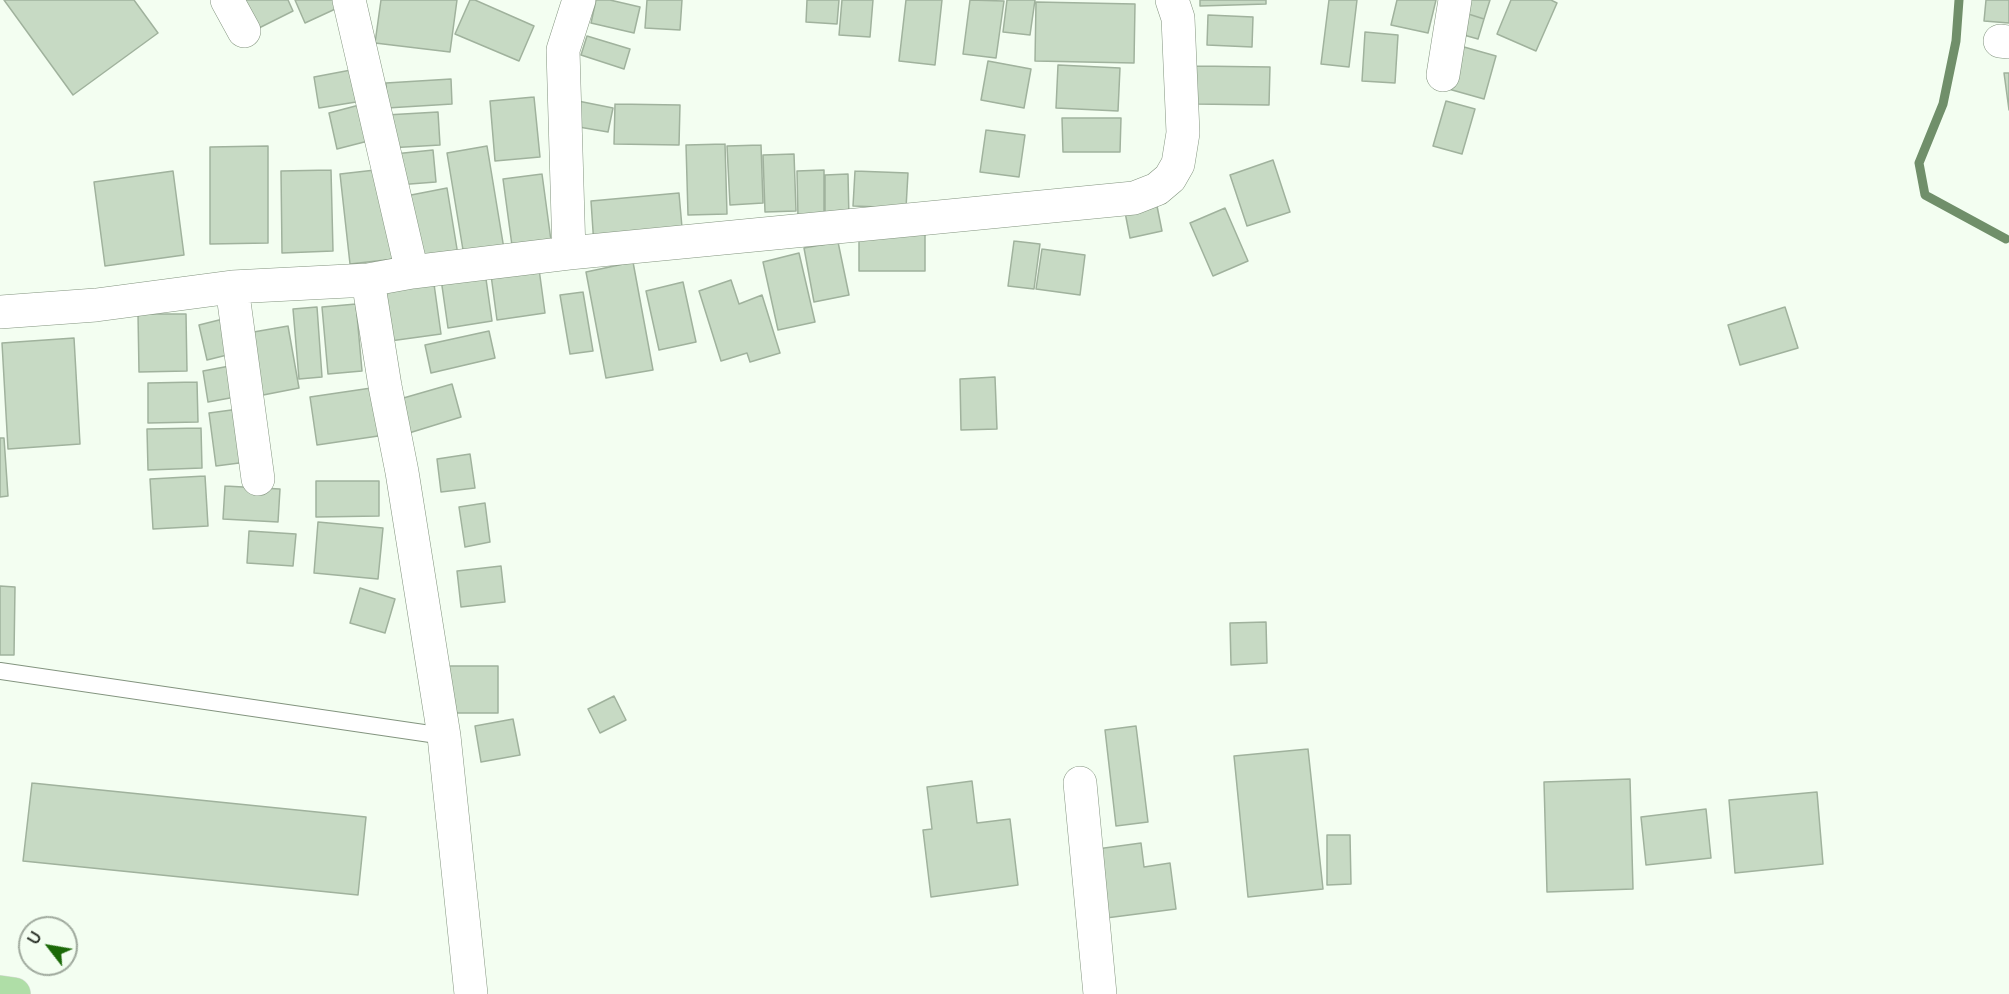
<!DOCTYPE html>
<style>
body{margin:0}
#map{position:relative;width:2009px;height:994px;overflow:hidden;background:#f3fef1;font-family:Manrope,sans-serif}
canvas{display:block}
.north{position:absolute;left:18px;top:916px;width:60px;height:60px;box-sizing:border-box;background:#f3fef1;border:2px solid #a0aa9e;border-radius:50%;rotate:301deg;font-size:16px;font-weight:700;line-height:24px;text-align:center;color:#242b22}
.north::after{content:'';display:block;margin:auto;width:21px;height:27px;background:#1b6908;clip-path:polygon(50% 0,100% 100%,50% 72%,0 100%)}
</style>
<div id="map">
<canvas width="2009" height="994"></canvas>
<div class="north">U</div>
</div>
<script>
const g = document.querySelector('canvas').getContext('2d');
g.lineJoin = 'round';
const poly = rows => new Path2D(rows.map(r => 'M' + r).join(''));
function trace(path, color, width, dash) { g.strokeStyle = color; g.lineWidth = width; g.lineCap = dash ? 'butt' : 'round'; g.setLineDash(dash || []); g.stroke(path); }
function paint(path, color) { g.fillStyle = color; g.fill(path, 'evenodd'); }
const stream = poly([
 [1959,0,1956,41,1943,104,1919,163,1925,195,2006,239]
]);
const building = poly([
 [4,0,134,0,158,33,73,95,4,0],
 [242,0,288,0,293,11,257,29,242,0],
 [295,0,342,0,344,5,305,23,295,0],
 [381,0,457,0,450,52,375,43,381,0],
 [470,0,475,0,534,26,519,61,455,34,470,0],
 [596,0,610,0,640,7,634,33,591,23,596,0],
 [647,0,682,0,680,30,645,28,647,0],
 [807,0,839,0,837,24,806,22,807,0],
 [842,0,873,0,870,37,839,35,842,0],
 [906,0,942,0,935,65,899,61,906,0],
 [970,0,1004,1,996,58,963,54,970,0],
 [1007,0,1035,0,1030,35,1003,32,1007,0],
 [1200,0,1266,0,1266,4,1200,6,1200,0],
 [1329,0,1357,0,1349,67,1321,64,1329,0],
 [1397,0,1436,0,1428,33,1391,25,1397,0],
 [1462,0,1490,0,1484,19,1459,11,1462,0],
 [1511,0,1551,0,1557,3,1536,51,1497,34,1511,0],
 [1986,0,2009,0,2009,23,1984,21,1986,0],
 [1036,2,1135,4,1134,63,1035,61,1036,2],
 [1459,11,1484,19,1478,39,1453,32,1459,11],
 [1208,15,1253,17,1252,47,1207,45,1208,15],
 [1365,32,1398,35,1395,83,1362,81,1365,32],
 [587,36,630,49,624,69,581,55,587,36],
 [1457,45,1496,56,1484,99,1445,88,1457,45],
 [988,61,1031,69,1024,108,981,100,988,61],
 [1058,65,1120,68,1118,111,1056,108,1058,65],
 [1196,66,1270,67,1269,105,1195,104,1196,66],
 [351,70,356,102,319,108,314,77,351,70],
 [2004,73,2009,73,2009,110,2004,73],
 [451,79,452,104,387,108,386,83,451,79],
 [534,97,540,157,495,161,490,101,534,97],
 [578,101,613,108,608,132,573,126,578,101],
 [1446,101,1475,109,1462,154,1433,146,1446,101],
 [363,104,372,140,337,149,329,113,363,104],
 [615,104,680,105,679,145,614,144,615,104],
 [438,112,440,145,388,148,386,115,438,112],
 [1062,118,1121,118,1120,152,1063,152,1062,118],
 [986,130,1025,135,1019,177,980,172,986,130],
 [725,144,727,214,688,215,686,145,725,144],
 [761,145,763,203,730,205,727,146,761,145],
 [268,146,268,243,210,244,210,147,268,146],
 [487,146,504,249,464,256,447,153,487,146],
 [433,150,436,182,397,185,394,154,433,150],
 [794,154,796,211,765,212,763,155,794,154],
 [1273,160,1290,212,1247,226,1230,175,1273,160],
 [384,169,394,259,350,264,340,174,384,169],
 [331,170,333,251,282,253,281,171,331,170],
 [824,170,824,217,798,218,797,171,824,170],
 [173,171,184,255,105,266,94,182,173,171],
 [855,171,908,173,906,208,853,206,855,171],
 [542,174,552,248,513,253,503,179,542,174],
 [848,174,849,220,825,221,825,175,848,174],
 [447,188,458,255,417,261,406,196,447,188],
 [679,193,683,239,594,246,591,201,679,193],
 [1156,201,1162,231,1130,238,1124,207,1156,201],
 [1225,208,1248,261,1213,276,1190,223,1225,208],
 [925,232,925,271,859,271,859,233,925,232],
 [1014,241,1040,244,1034,289,1008,286,1014,241],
 [838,242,849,295,814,302,804,248,838,242],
 [1042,249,1085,255,1080,295,1036,289,1042,249],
 [799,253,815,322,778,330,763,262,799,253],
 [633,262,653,370,606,378,586,272,633,262],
 [539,269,545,313,497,320,491,275,539,269],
 [485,272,492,321,448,328,441,279,485,272],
 [731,280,739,304,762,295,780,353,750,362,747,353,721,361,699,291,731,280],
 [683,282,696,342,659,350,646,291,683,282],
 [434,284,441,334,390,341,383,292,434,284],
 [583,292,593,351,570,354,560,295,583,292],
 [356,304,362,371,328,374,322,307,356,304],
 [317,307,322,377,299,379,293,309,317,307],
 [1785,307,1798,348,1740,365,1728,325,1785,307],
 [138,314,186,314,187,371,139,372,138,314],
 [231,317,239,352,207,360,199,325,231,317],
 [288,326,299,388,253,397,242,334,288,326],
 [489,331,495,358,431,373,425,345,489,331],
 [74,338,80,444,8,449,2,343,74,338],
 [235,365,241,396,208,402,203,371,235,365],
 [995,377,997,429,961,430,960,379,995,377],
 [197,382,198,422,148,423,148,383,197,382],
 [452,384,461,417,409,433,400,399,452,384],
 [378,387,385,435,317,445,310,397,378,387],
 [239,409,247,462,216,466,209,413,239,409],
 [201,428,202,468,148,470,147,429,201,428],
 [0,438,4,438,8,496,0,497,0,438],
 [470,454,475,488,441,492,437,459,470,454],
 [205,476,208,526,153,529,150,479,205,476],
 [316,481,379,481,379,516,316,517,316,481],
 [225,486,280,489,278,522,223,519,225,486],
 [485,503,490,542,465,547,459,507,485,503],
 [318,522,383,528,378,579,314,573,318,522],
 [249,531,296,534,293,566,247,563,249,531],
 [501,566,505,602,461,607,457,571,501,566],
 [0,586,15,587,14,655,0,655,0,586],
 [360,588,395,599,385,633,350,623,360,588],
 [1266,622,1267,663,1231,665,1230,623,1266,622],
 [446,666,498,666,498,713,447,713,446,666],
 [614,696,626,720,600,733,588,709,614,696],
 [513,719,520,755,481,762,475,726,513,719],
 [1136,726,1148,822,1116,826,1105,730,1136,726],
 [1308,749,1323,889,1248,897,1234,756,1308,749],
 [1630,779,1633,889,1547,892,1544,782,1630,779],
 [972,781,977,823,1010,819,1018,885,931,897,923,830,932,829,927,787,972,781],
 [32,783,366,817,358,895,23,861,32,783],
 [1817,792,1823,864,1735,873,1729,800,1817,792],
 [1706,809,1711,858,1646,865,1641,817,1706,809],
 [1327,835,1350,835,1351,884,1327,885,1327,835],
 [1141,843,1144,867,1170,863,1176,909,1106,918,1097,849,1141,843]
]);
const lane = poly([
 [0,671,444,736]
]);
const street = poly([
 [227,0,244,31],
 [349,0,412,272],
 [2000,41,2009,42],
 [1443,75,1455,0],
 [569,253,1134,198,1157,189,1170,178,1178,164,1183,133,1178,18,1172,0],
 [368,280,412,272,569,253,563,50,579,0],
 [232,287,258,479],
 [0,312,96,305,232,287,368,280,385,386,402,472,444,736,471,994],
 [1080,783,1100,994]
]);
const primary = poly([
 [0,992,14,994]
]);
trace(stream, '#708f6a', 9);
paint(building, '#c7dac4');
trace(building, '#a0b29d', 1.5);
trace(lane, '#83947f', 18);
trace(street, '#83947f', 34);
trace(primary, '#dcdddc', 34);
trace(lane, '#fff', 16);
trace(street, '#fff', 33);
trace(primary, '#afdea7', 33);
</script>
